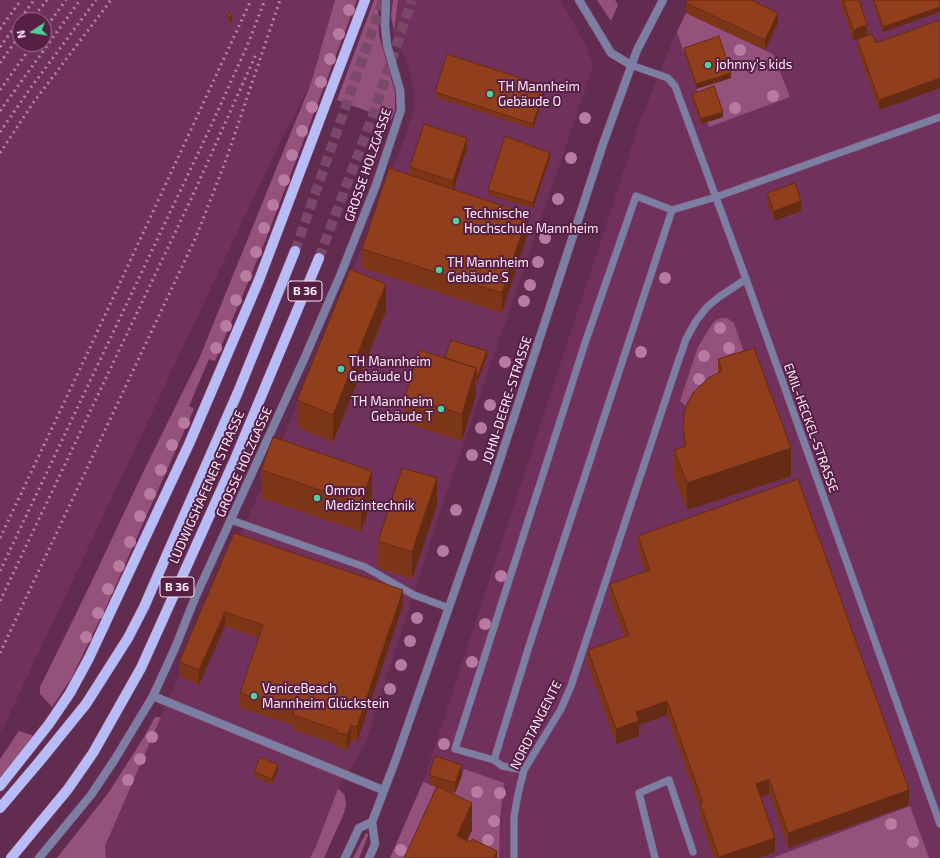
<!DOCTYPE html>
<meta charset="utf-8">
<style>
body{margin:0}
#map{position:relative;width:940px;height:858px;overflow:hidden;background:#622b50;font-family:"Exo 2",sans-serif}
canvas{display:block}
.north{position:absolute;left:12px;top:12px;width:40px;height:40px;box-sizing:border-box;background:#562045;border:1px solid #9a708c;border-radius:50%;rotate:258deg;font-size:11px;font-weight:700;line-height:16px;text-align:center;color:#ffe9f6}
.north::after{content:'';display:block;margin:auto;width:14px;height:18px;background:#4ed39a;clip-path:polygon(50% 0,100% 100%,50% 72%,0 100%)}
</style>
<div id="map">
<canvas width="940" height="858"></canvas>
<div class="north">N</div>
</div>
<script>
const g = document.querySelector('canvas').getContext('2d');
g.lineJoin = 'round';
function paint(path, color) { g.fillStyle = color; g.fill(path, 'evenodd'); }
const poly = rows => new Path2D(rows.map(r => 'M' + r).join(''));
function trace(path, color, width, dash) { g.strokeStyle = color; g.lineWidth = width; g.lineCap = dash ? 'butt' : 'round'; g.setLineDash(dash || []); g.stroke(path); }
function write(font, color, halo, rows, align = 'center') {
  g.font = font + ' "Exo 2",sans-serif'; g.lineWidth = 4; g.setLineDash([]); g.textBaseline = 'middle'; g.strokeStyle = halo; g.fillStyle = color; for (const [text, x, y, turn = 0] of rows) {
    g.save(); g.translate(x, y); g.rotate((+turn || 0) * Math.PI / 180); g.textAlign = isNaN(turn) ? turn : align; if (halo) g.strokeText(text, 0, 0); g.fillText(text, 0, 0); g.restore();
  }
}
const built = poly([
 [0,0,335,0,311,83,280,142,3,728,0,731],
 [20,20,44,20,44,44,20,44],
 [398,0,561,0,586,46,593,67,442,507,365,745,338,789,316,846,310,858,106,858,105,846,234,548,276,456,356,262,405,137,413,113,414,94,411,76,405,58,395,39,394,32],
 [691,0,940,0,940,858,390,858,423,782,641,118,676,33]
]);
const green = poly([
 [335,0,357,0,266,239,215,361,209,359,189,406,194,409,107,605,71,679,52,707,40,694,40,687,90,585,147,464,199,359,311,83],
 [374,0,380,0,378,9,379,35,395,92,395,111,391,120,337,100],
 [393,0,398,0,394,32,391,15],
 [597,0,615,0,618,5,611,21],
 [686,13,773,54,790,97,709,127,677,32],
 [722,318,727,318,734,323,751,373,693,412,680,401,698,347,712,324,716,320],
 [155,717,161,717,105,846,106,858,57,858,109,792,144,737],
 [19,731,34,736,28,746,0,777,0,759],
 [464,769,504,783,500,818,499,858,390,858,423,782,455,793],
 [338,789,342,792,345,796,346,805,344,813,324,858,310,858,316,846],
 [910,806,929,858,772,858],
 [366,833,368,834,368,836,359,858,353,858]
]);
const primaryTunnel = poly([
 [295,251,383,0],
 [319,258,373,115,412,0]
]);
const lane = poly([
 [631,65,668,78,675,86,746,279,940,824],
 [231,520,365,567,414,595,449,608],
 [494,760,530,643,672,210],
 [524,770,502,766,494,760,455,749,585,343,636,196,672,210,716,197,940,117],
 [514,858,514,817,518,794,524,770,561,709,571,686,673,377,686,339,696,321,707,307,719,297,746,279],
 [655,858,639,793,669,780,693,852]
]);
const street = poly([
 [579,0,611,53,631,65],
 [153,696,383,790],
 [39,858,91,795,115,759,153,696,175,648,195,598,305,357,342,271,376,185,401,110,400,90,387,45,385,26,386,0],
 [345,858,359,828,372,822],
 [369,858,375,844,372,822,396,759,493,481,603,144,637,50,663,0]
]);
const primary = poly([
 [0,786,49,724,70,693,89,658,189,444,259,280,365,0],
 [0,808,39,762,86,704,128,638,144,607,238,392,295,251],
 [11,858,68,789,93,753,141,668,235,459,319,258]
]);
const rail = poly([
 [31,20,47,0],
 [0,29,21,0],
 [44,30,66,0],
 [0,47,34,0],
 [0,63,20,35],
 [0,90,33,44],
 [0,111,80,0],
 [0,132,32,86,96,0],
 [0,153,33,103,111,0],
 [0,538,87,354,251,0],
 [0,571,211,126,247,46,265,0],
 [0,601,192,197,257,52],
 [0,653,196,237,226,160,280,0]
]);
const trees = [
 [349,10],
 [339,34],
 [740,50],
 [330,59],
 [321,82],
 [773,96],
 [312,107],
 [735,108],
 [585,118],
 [302,131],
 [292,155],
 [571,158],
 [284,180],
 [558,199],
 [273,205],
 [264,228],
 [545,238],
 [256,252],
 [538,262],
 [246,276],
 [665,278],
 [530,285],
 [236,300],
 [524,301],
 [226,326],
 [720,328],
 [216,348],
 [729,348],
 [641,352],
 [704,356],
 [505,362],
 [699,379],
 [490,405],
 [184,423],
 [481,428],
 [172,445],
 [472,455],
 [161,470],
 [150,494],
 [456,510],
 [140,516],
 [130,542],
 [443,551],
 [119,566],
 [501,576],
 [108,589],
 [98,613],
 [417,618],
 [485,624],
 [86,637],
 [410,641],
 [472,662],
 [401,665],
 [390,689],
 [152,737],
 [444,744],
 [140,759],
 [128,780],
 [477,792],
 [500,793],
 [494,821],
 [891,824],
 [488,840],
 [913,842],
 [401,850]
];
const wall = poly([
 [839,0,859,0,867,35,853,40],
 [872,0,940,0,883,32],
 [686,3,778,23,765,50,686,13],
 [227,17,232,19,230,24,227,22],
 [940,20,879,110,857,49,857,39,876,43],
 [684,48,731,78,696,89,684,53],
 [545,91,533,129,435,97,435,92],
 [692,94,723,117,701,124,692,99],
 [467,148,453,189,528,233,502,313,362,268,362,249,410,175,410,167],
 [550,158,533,208,488,195,488,190],
 [767,193,801,211,774,221,767,203],
 [386,311,333,442,297,427,297,400],
 [487,356,476,383,476,395,462,441,405,423,405,396,445,358],
 [718,359,791,476,687,510,674,477,674,450,683,447,683,428,718,373],
 [261,470,372,498,361,532,261,498],
 [437,505,412,579,378,568,378,541],
 [234,533,403,605,357,742,351,740,347,750,336,747,336,744,293,730,293,725,240,708,240,693,259,638,225,626,199,685,179,676,179,662],
 [638,536,909,805,788,848,769,794,761,797,775,852,759,858,714,858,700,818,700,809,667,715,639,725,639,736,616,744,588,665,588,650,624,637,610,599,610,584,645,572,638,550],
 [278,770,272,784,254,777,254,772],
 [429,775,462,775,455,793,444,790,472,830,467,840,497,858,404,858,437,787,429,785]
]);
const shadedWall = poly([
 [940,7,940,12,883,32,883,27],
 [778,13,778,23,765,50,765,40],
 [232,14,232,19,230,24,230,18],
 [867,25,867,35,853,40,853,30],
 [731,73,731,78,696,89,696,84],
 [940,78,940,88,879,110,879,100],
 [545,86,545,91,533,129,533,124],
 [723,112,723,117,701,124,701,119],
 [467,138,467,148,453,191,453,181],
 [550,153,550,158,533,208,533,203],
 [801,201,801,211,774,221,774,211],
 [528,214,528,233,502,313,502,293],
 [386,284,386,311,333,442,333,415],
 [487,351,487,356,477,383,477,378],
 [476,368,476,395,462,441,462,414],
 [791,448,791,476,687,510,687,483],
 [372,471,372,498,361,532,361,504],
 [437,478,437,505,412,579,412,552],
 [403,590,403,605,357,742,357,727],
 [225,612,225,626,199,685,199,670],
 [667,701,667,715,639,725,639,736,616,744,616,729,636,712],
 [351,725,351,740,347,750,347,735],
 [278,765,278,770,272,784,272,779],
 [462,765,462,775,455,793,455,783],
 [769,779,769,794,756,799,756,784],
 [909,790,909,805,788,848,788,833],
 [472,803,472,830,459,858,457,836],
 [775,838,775,852,759,858,719,858,719,857],
 [497,851,497,858,493,858]
]);
const building = poly([
 [687,0,751,0,778,13,765,40,686,3,687,0],
 [843,0,859,0,867,25,853,30,843,0],
 [874,0,940,0,940,7,883,27,874,0],
 [229,12,232,14,230,18,227,17,229,12],
 [940,20,940,78,879,100,857,39,872,34,876,43,940,20],
 [719,36,731,73,696,84,684,48,719,36],
 [447,54,545,86,533,124,435,92,447,54],
 [714,86,723,112,701,119,692,94,714,86],
 [424,124,467,138,453,181,410,167,424,124],
 [505,136,550,153,533,203,488,190,505,136],
 [389,168,528,214,502,293,362,249,389,168],
 [795,183,801,201,774,211,767,193,795,183],
 [350,269,386,284,333,415,297,400,350,269],
 [451,340,487,351,477,378,476,368,445,358,451,340],
 [754,348,791,448,687,483,674,450,686,446,683,428,684,414,687,404,693,393,708,378,722,371,718,359,754,348],
 [419,350,476,368,462,414,405,396,419,350],
 [273,437,372,471,361,504,261,470,273,437],
 [402,468,437,478,412,552,378,541,402,468],
 [798,479,909,790,788,833,769,779,756,784,775,838,719,857,700,803,703,803,667,701,636,712,639,721,616,729,588,650,629,635,610,584,650,570,638,536,798,479],
 [234,533,403,590,357,727,351,725,347,735,336,732,337,730,293,715,294,710,240,693,263,625,225,612,199,670,179,662,234,533],
 [435,756,462,765,455,783,429,775,435,756],
 [260,757,278,765,272,779,254,772,260,757],
 [437,786,472,803,457,836,471,842,472,839,497,851,493,858,404,858,437,786]
]);
const markers = [
 [708,65,4,"#4ed39a"],
 [490,94,4,"#4ed39a"],
 [456,221,4,"#4ed39a"],
 [439,270,4,"#4ed39a"],
 [341,369,4,"#4ed39a"],
 [441,409,4,"#4ed39a"],
 [317,498,4,"#4ed39a"],
 [254,696,4,"#4ed39a"]
];
const shields = [
 [305,291,34],
 [177,587,34]
];
const shieldNames = [
 ["B 36",305,291],
 ["B 36",177,587]
];
const poiNames = [
 ["johnny's kids",716,65],
 ["TH Mannheim",498,87],
 ["Gebäude O",498,102],
 ["Technische",464,214],
 ["Hochschule Mannheim",464,229],
 ["TH Mannheim",447,263],
 ["Gebäude S",447,278],
 ["TH Mannheim",349,362],
 ["Gebäude U",349,377],
 ["TH Mannheim",433,402,"right"],
 ["Gebäude T",433,417,"right"],
 ["Omron",325,491],
 ["Medizintechnik",325,506],
 ["VeniceBeach",262,689],
 ["Mannheim Glückstein",262,704]
];
const streetNames = [
 ["GROSSE HOLZGASSE",368,165,-71],
 ["JOHN-DEERE-STRASSE",507,400,-72],
 ["EMIL-HECKEL-STRASSE",811,428,70],
 ["GROSSE HOLZGASSE",244,462,-66],
 ["LUDWIGSHAFENER STRASSE",207,487,-66],
 ["NORDTANGENTE",536,725,-63]
];
paint(built, '#70325c');
paint(green, '#93517c');
trace(primaryTunnel, '#7a4869', 10, [10, 5]);
trace(lane, '#7e4d6e', 8);
trace(street, '#7e4d6e', 9);
trace(primary, '#7e4d6e', 11);
trace(lane, '#7c7fa3', 7);
trace(street, '#7c7fa3', 8);
trace(primary, '#b8bcf6', 10);
trace(rail, '#ae87a0', 3, [2, 4]);
g.fillStyle = '#b77ba1';
for (const [x, y] of trees) { g.beginPath(); g.arc(x, y, 6, 0, 2 * Math.PI); g.fill(); }
paint(wall, '#7d3518');
paint(shadedWall, '#662b14');
paint(building, '#913e1c');
trace(building, '#662b14', 1);
for (const [x, y, r, color] of markers) { const dot = new Path2D(); dot.arc(x, y, r, 0, 2 * Math.PI); g.fillStyle = color; g.fill(dot); trace(dot, '#562045', 1.5); }
for (const [x, y, w] of shields) { const box = new Path2D(); box.roundRect(x - w / 2, y - 10, w, 20, 3); g.fillStyle = '#562045'; g.fill(box); trace(box, '#ffe9f6', 1); }
write('bold 12px', '#ffe9f6', null, shieldNames);
write('13px', '#ffe9f6', '#562045', poiNames, 'left');
write('13px', '#ffe9f6', '#562045', streetNames);
</script>
